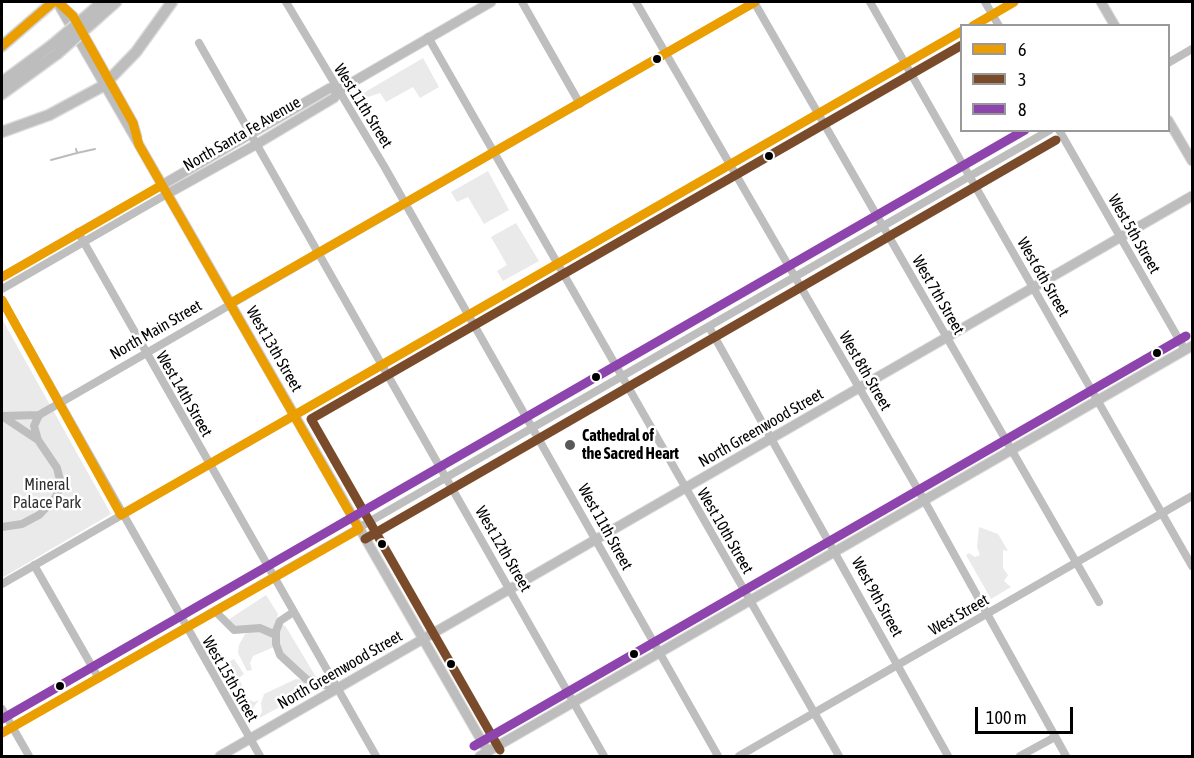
<!DOCTYPE html>
<style>
body{margin:0}
#map{position:relative;width:1194px;height:758px;overflow:hidden;background:#fff;font-family:"Asap Condensed",sans-serif}
canvas{display:block}
.frame{position:absolute;inset:0;border:3px solid #000;pointer-events:none}
.legend{position:absolute;left:960px;top:24px;width:210px;height:108px;box-sizing:border-box;background:#fff;border:2px solid #999;margin:0;padding:8px 10px;list-style:none;font-size:18px;color:#000}
.legend li{display:flex;align-items:center;gap:12px;height:30px}
.legend b{width:30px;border:2px solid #999}
.scale{position:absolute;left:975px;top:707px;width:98px;height:27px;box-sizing:border-box;border:3px solid #000;border-top:0;padding-left:8px;font-size:18px;line-height:21px;white-space:nowrap;color:#000;-webkit-text-stroke:4px #fff;paint-order:stroke}
</style>
<div id="map">
<canvas width="1194" height="758"></canvas>
<div class="frame"></div>
<ul class="legend">
<li><b style="height:8px;background:#eb9e00"></b>6</li>
<li><b style="height:8px;background:#7a4b2a"></b>3</li>
<li><b style="height:8px;background:#8e44ad"></b>8</li>
</ul>
<div class="scale">100 m</div>
</div>
<script>
const g = document.querySelector('canvas').getContext('2d');
g.lineJoin = 'round';
function paint(path, color) { g.fillStyle = color; g.fill(path, 'evenodd'); }
const poly = rows => new Path2D(rows.map(r => 'M' + r).join(''));
function trace(path, color, width, dash) { g.strokeStyle = color; g.lineWidth = width; g.lineCap = dash ? 'butt' : 'round'; g.setLineDash(dash || []); g.stroke(path); }
function write(font, color, halo, rows, align = 'center') {
  g.font = font + ' "Asap Condensed",sans-serif'; g.lineWidth = 5; g.setLineDash([]); g.textBaseline = 'middle'; g.strokeStyle = halo; g.fillStyle = color; for (const [text, x, y, turn = 0] of rows) {
    g.save(); g.translate(x, y); g.rotate((+turn || 0) * Math.PI / 180); g.textAlign = isNaN(turn) ? turn : align; if (halo) g.strokeText(text, 0, 0); g.fillText(text, 0, 0); g.restore();
  }
}
const green = poly([
 [423,58,439,87,420,98,413,87,386,102,380,93,365,98,361,103,384,147,355,98],
 [488,171,509,210,484,224,468,197,457,202,451,192],
 [516,223,539,261,503,281,497,271,507,265,491,237],
 [2,319,111,514,2,578],
 [979,527,998,534,1008,551,1003,550,1003,568,1008,575,1004,581,1011,587,991,599,966,555,969,553,975,557,980,555,977,547],
 [266,595,278,614,274,630,262,624,236,627,228,620],
 [281,623,286,627,316,677,313,681,282,653,278,642],
 [258,630,273,637,274,647,253,656,250,663,252,670,247,671,238,653,239,645,245,634],
 [234,659,244,674,239,678,244,691,243,697,254,702,259,700,252,709,254,719,222,666],
 [296,679,303,680,312,689,256,720,262,712,261,703,264,694]
]);
const stream = poly([
 [77,153,95,149],
 [51,160,77,153,76,149]
]);
const minor = poly([
 [286,2,384,166,718,756],
 [522,2,580,104],
 [636,2,924,500,1066,756],
 [754,2,1099,602],
 [870,2,1192,566],
 [985,2,999,26],
 [972,26,1014,2],
 [428,37,839,756],
 [199,43,604,756],
 [1168,63,1192,49],
 [1059,130,1185,350],
 [78,232,376,756],
 [2,277,162,185],
 [2,289,167,194],
 [2,300,260,756],
 [709,327,948,756],
 [2,416,39,415,755,2],
 [38,440,34,426,39,415],
 [2,527,22,524,39,515,56,497,61,484,57,468,38,440,2,416],
 [34,565,98,677],
 [2,584,962,31],
 [215,611,234,630,260,628,276,635],
 [292,613,280,621,276,631,276,644,280,655,306,679,337,689],
 [2,709,29,756],
 [2,733,1050,130],
 [739,756,1192,496],
 [1020,756,1055,737]
]);
const major = poly([
 [57,2,488,752],
 [1101,2,1115,26],
 [60,4,73,16,133,123,137,137],
 [1168,120,1192,161],
 [162,185,330,88,339,90],
 [167,194,257,144,334,98,339,90,491,2],
 [220,756,1192,196],
 [480,756,1192,346]
]);
const highway = poly([
 [92,11,102,2],
 [98,18,116,2],
 [2,46,53,2],
 [2,82,52,45],
 [2,94,57,54],
 [2,132,49,115,103,86,136,52,172,2]
]);
const highwayBridge = poly([
 [52,45,92,11],
 [57,54,98,18]
]);
const bus1 = poly([
 [973,26,1014,2],
 [2,46,53,2],
 [2,277,162,185],
 [2,300,121,515,962,31],
 [231,303,755,2],
 [2,733,359,529,139,145,133,123,73,16,58,2]
]);
const bus2 = poly([
 [365,539,1056,140],
 [500,750,311,419,962,45]
]);
const bus3 = poly([
 [2,719,1025,130],
 [474,746,1186,336]
]);
const markers = [
 [657,59,5,"#000"],
 [769,156,5,"#000"],
 [1157,353,5,"#000"],
 [596,377,5,"#000"],
 [570,445,6,"#595959"],
 [382,544,5,"#000"],
 [634,654,5,"#000"],
 [451,664,5,"#000"],
 [60,686,5,"#000"]
];
const streetNames = [
 ["West 11th Street",363,106,58],
 ["North Santa Fe Avenue",242,134,-30],
 ["West 5th Street",1134,234,60],
 ["West 6th Street",1043,277,60],
 ["West 7th Street",938,295,60],
 ["North Main Street",156,330,-30],
 ["West 13th Street",274,349,60],
 ["West 8th Street",865,371,60],
 ["West 14th Street",184,394,60],
 ["North Greenwood Street",761,428,-30],
 ["West 11th Street",605,527,61],
 ["West 10th Street",725,531,60],
 ["West 12th Street",503,549,60],
 ["West 9th Street",877,597,61],
 ["West Street",959,615,-30],
 ["North Greenwood Street",340,670,-30],
 ["West 15th Street",230,679,60]
];
const poiNames = [
 ["Cathedral of",582,436],
 ["the Sacred Heart",582,454]
];
const parkNames = [
 ["Mineral",47,485],
 ["Palace Park",47,503]
];
paint(green, '#eaeaea');
trace(stream, '#bcbcbc', 2);
trace(major, '#dbdbdb', 11);
trace(highway, '#dbdbdb', 13);
trace(minor, '#bebebe', 8);
trace(major, '#bdbdbd', 9);
trace(highway, '#bdbdbd', 10);
trace(highwayBridge, '#dbdbdb', 13, []);
trace(highwayBridge, '#bdbdbd', 10);
trace(bus1, '#eb9e00', 9);
trace(bus2, '#7a4b2a', 9);
trace(bus3, '#8e44ad', 9);
for (const [x, y, r, color] of markers) { const dot = new Path2D(); dot.arc(x, y, r, 0, 2 * Math.PI); g.fillStyle = color; g.fill(dot); trace(dot, '#fff', 2); }
write('16px', '#000', '#fff', streetNames);
write('bold 16px', '#000', '#fff', poiNames, 'left');
write('16px', '#303030', '#fff', parkNames);
</script>
